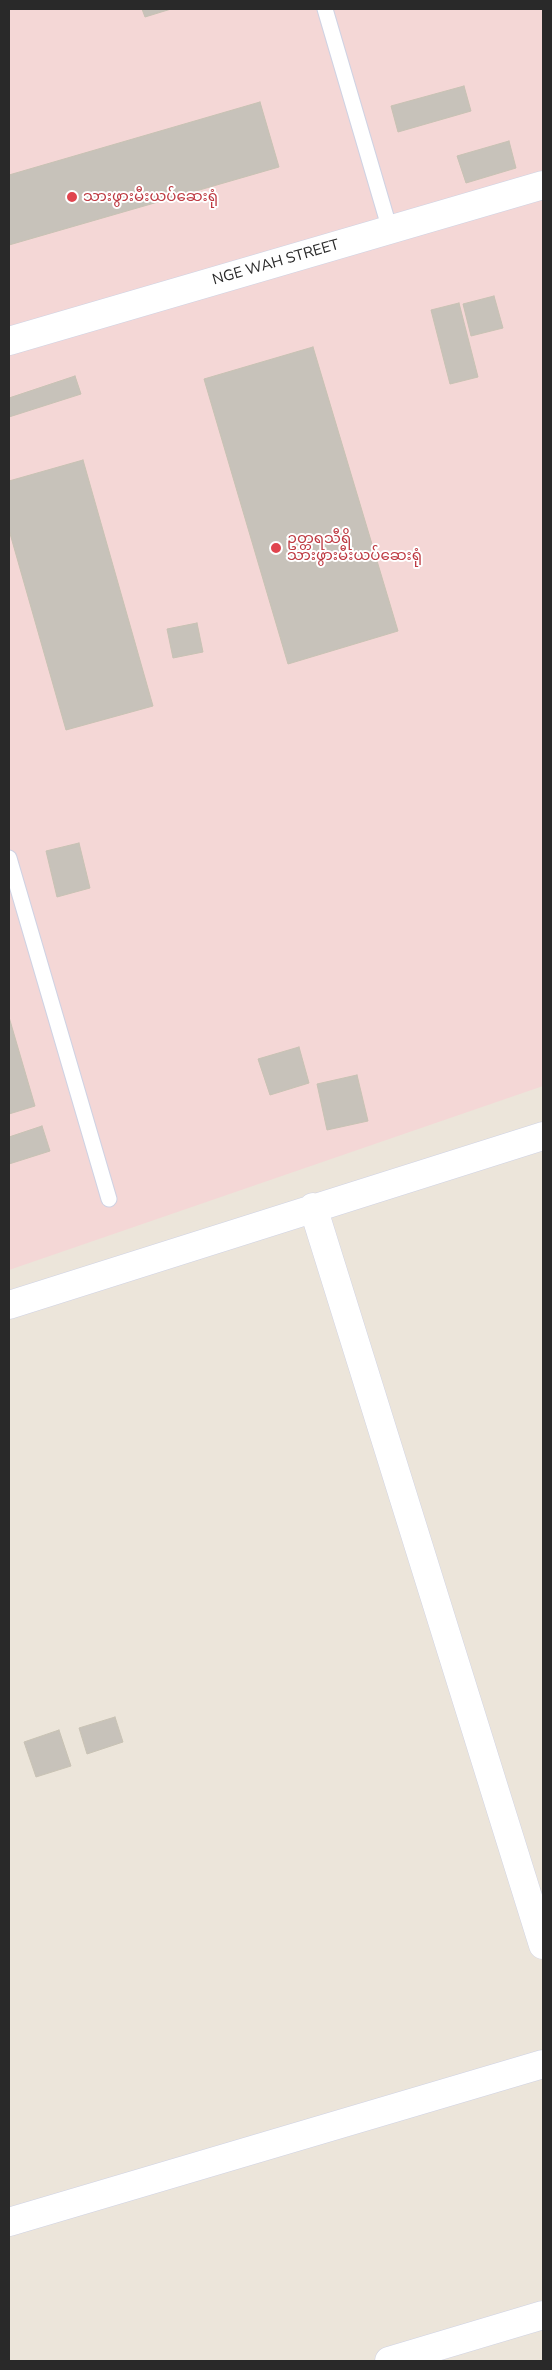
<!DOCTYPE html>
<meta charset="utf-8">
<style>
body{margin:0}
#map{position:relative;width:552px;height:2370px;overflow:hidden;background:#ece5da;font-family:"Nunito Sans",sans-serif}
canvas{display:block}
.frame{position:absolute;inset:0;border:10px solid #292929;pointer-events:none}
</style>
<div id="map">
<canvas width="552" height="2370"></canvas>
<div class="frame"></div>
</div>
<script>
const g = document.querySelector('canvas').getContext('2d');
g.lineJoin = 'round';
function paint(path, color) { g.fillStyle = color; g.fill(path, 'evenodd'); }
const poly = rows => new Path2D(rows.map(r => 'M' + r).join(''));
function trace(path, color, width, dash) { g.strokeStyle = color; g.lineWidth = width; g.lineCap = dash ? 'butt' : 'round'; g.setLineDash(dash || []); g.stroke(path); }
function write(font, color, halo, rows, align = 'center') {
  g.font = font + ' "Nunito Sans","Noto Sans Myanmar",sans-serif'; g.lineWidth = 4; g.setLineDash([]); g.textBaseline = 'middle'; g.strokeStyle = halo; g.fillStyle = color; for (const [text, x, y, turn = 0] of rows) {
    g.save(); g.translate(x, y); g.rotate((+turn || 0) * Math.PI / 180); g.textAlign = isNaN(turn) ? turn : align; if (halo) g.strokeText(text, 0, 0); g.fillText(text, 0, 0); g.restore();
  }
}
const medical = poly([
 [9,9,543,9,543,1086,9,1270]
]);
const building = poly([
 [142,9,171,9,145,17,142,9],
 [464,86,471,111,398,132,391,106,464,86],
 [260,102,279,167,9,245,9,175,260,102],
 [509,141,516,168,466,183,457,156,509,141],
 [494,296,503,328,471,336,463,304,494,296],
 [459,303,478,377,450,384,431,310,459,303],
 [313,347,398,631,288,664,204,379,313,347],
 [75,376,81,394,9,417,9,398,75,376],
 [83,460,153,706,66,730,9,530,9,481,83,460],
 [197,623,203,652,173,658,167,629,197,623],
 [79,843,90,888,57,897,46,851,79,843],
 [9,1017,35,1106,9,1114,9,1017],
 [299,1047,309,1083,270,1095,258,1059,299,1047],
 [357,1075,368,1121,327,1130,317,1084,357,1075],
 [42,1126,50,1151,9,1164,9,1137,42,1126],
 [115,1717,123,1742,87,1754,79,1728,115,1717],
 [59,1730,71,1766,36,1777,24,1742,59,1730]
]);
const service = poly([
 [325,9,390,230],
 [9,858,109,1199]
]);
const minor = poly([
 [9,341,543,185],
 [313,1207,543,1945],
 [9,1305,543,1136],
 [9,2222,543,2064],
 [389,2361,543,2315]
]);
const markers = [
 [72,197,6,"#e0444e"],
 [276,548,6,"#e0444e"]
];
const healthNames = [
 ["သားဖွားမီးယပ်ဆေးရုံ",83,197],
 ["ဥတ္တရသီရိ",287,539],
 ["သားဖွားမီးယပ်ဆေးရုံ",287,556]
];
const streetNames = [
 ["NGE WAH STREET",276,263,-16]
];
paint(medical, '#f4d7d6');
paint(building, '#c7c2ba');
trace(building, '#c8c2b4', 1);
trace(service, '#cfd2e3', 17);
trace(minor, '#cfd2e3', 29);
trace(service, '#fff', 15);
trace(minor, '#fff', 28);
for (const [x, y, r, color] of markers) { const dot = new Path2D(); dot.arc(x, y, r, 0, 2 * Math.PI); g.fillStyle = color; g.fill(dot); trace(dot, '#fff', 2); }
write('15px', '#be3a42', '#fff', healthNames, 'left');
write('15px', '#292929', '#fff', streetNames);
</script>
